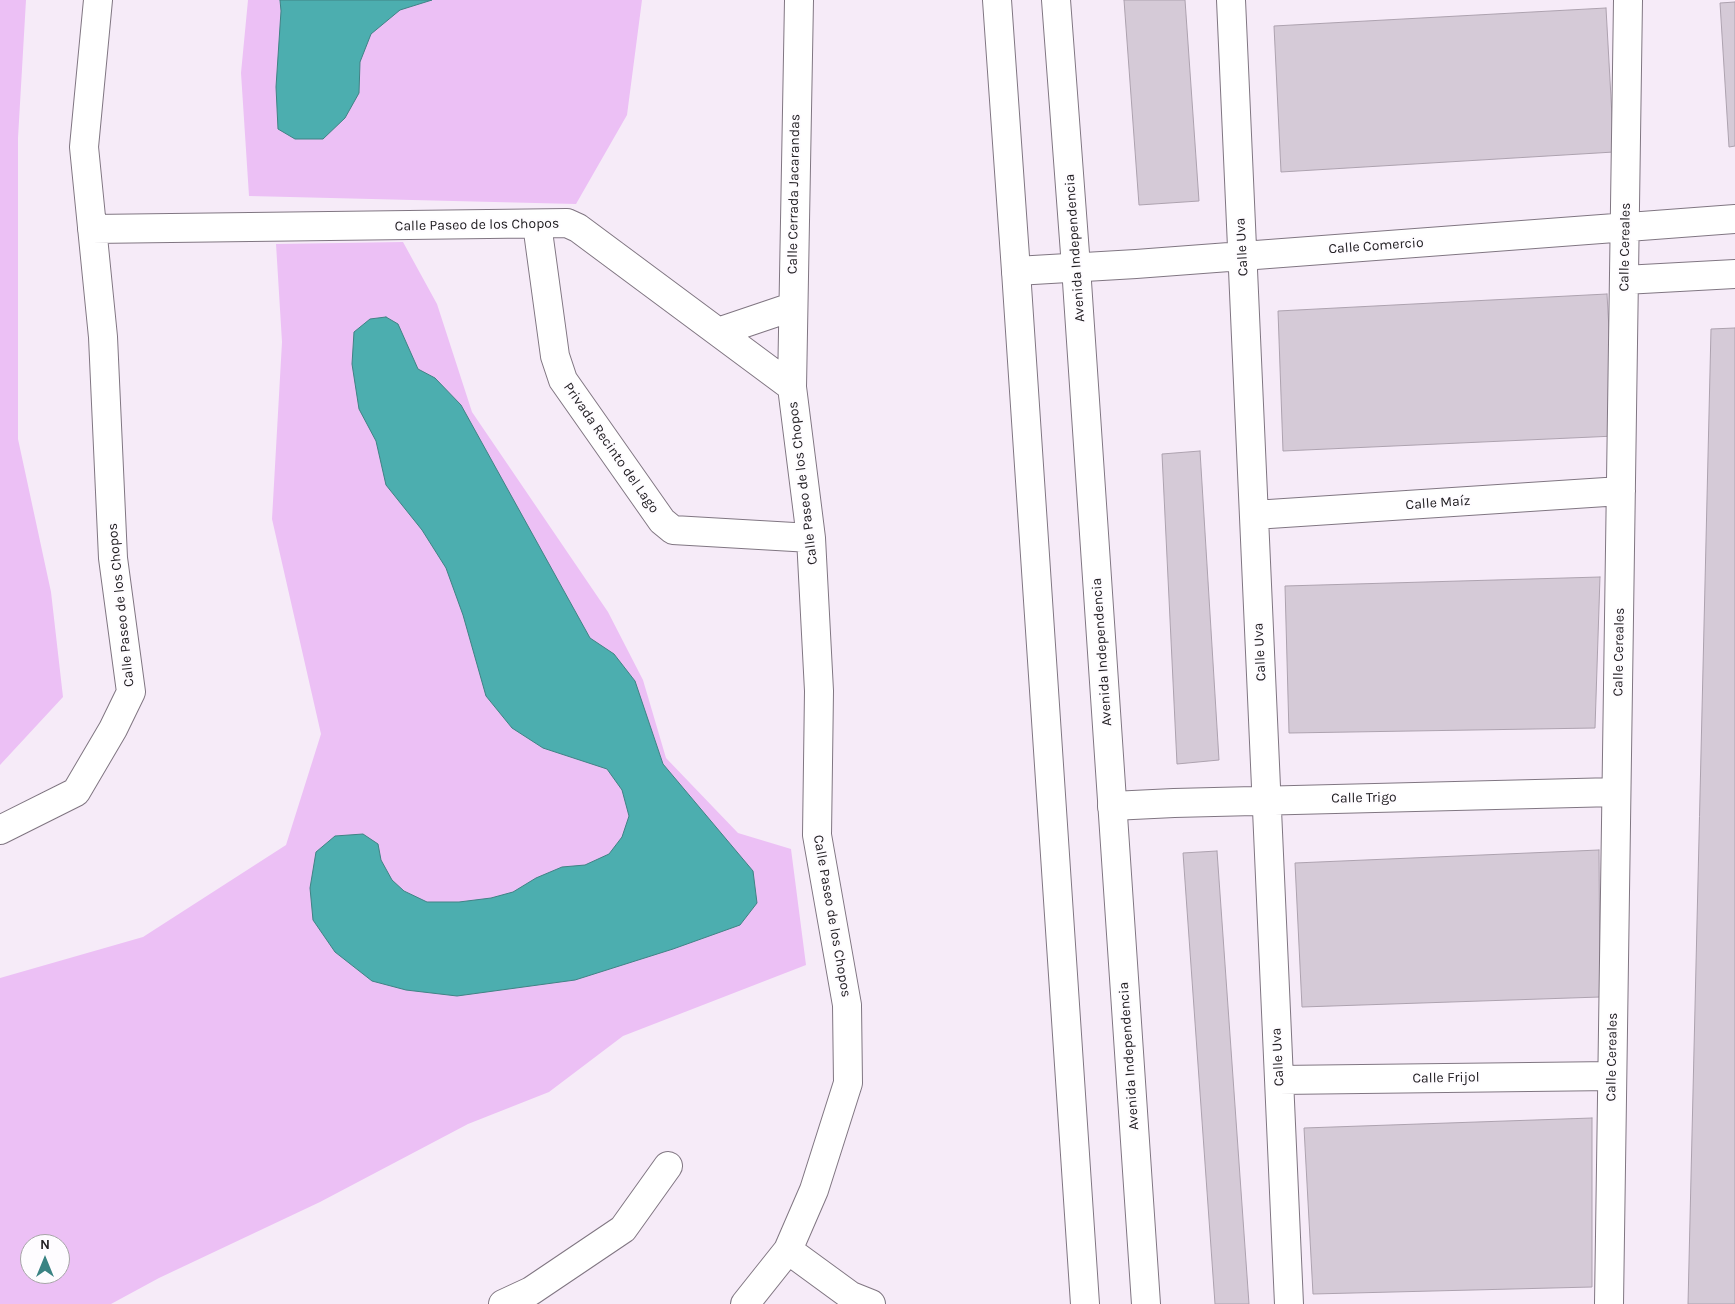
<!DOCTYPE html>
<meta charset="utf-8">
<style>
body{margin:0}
#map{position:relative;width:1735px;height:1304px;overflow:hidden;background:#f6ebf8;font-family:Karla,sans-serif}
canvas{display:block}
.north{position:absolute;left:20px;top:1234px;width:50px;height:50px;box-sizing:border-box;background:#fefcff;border:1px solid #a6a4a7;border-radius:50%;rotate:0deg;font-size:14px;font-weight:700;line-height:20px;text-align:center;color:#232024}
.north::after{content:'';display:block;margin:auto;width:18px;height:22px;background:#3a8383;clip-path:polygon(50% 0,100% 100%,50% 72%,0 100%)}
</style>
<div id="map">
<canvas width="1735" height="1304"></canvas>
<div class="north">N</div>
</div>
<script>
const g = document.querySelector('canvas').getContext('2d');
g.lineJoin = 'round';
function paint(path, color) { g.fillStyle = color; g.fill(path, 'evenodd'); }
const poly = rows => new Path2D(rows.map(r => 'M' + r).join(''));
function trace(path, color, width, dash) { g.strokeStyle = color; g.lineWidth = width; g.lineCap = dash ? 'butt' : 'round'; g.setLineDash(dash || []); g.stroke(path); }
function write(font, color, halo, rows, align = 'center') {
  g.font = font + ' Karla,sans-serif'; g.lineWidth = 4; g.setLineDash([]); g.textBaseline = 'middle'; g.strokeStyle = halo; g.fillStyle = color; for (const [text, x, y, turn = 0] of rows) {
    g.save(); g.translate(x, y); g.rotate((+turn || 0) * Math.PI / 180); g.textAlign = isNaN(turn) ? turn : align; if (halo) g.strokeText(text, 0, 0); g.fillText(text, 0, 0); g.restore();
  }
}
const green = poly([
 [0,0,26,0,18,138,18,439,51,592,63,697,0,765],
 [248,0,642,0,627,115,576,204,249,196,241,73],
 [403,242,437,304,472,412,608,612,643,680,666,758,738,833,791,849,806,965,623,1036,549,1092,468,1124,320,1202,159,1278,111,1304,0,1304,0,978,143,937,286,845,321,734,272,519,282,342,276,244],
 [30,1244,60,1244,60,1274,30,1274]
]);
const water = poly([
 [280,0,432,0,400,10,371,34,360,62,359,93,345,118,323,139,295,139,278,129,276,87,281,11,280,0],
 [386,317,398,324,418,369,435,378,461,405,590,638,614,654,635,681,663,764,753,871,757,903,740,925,673,949,575,980,457,996,406,990,372,981,335,952,313,920,310,888,316,852,335,836,363,834,378,844,381,860,392,880,404,891,427,902,459,902,491,898,513,892,536,878,562,867,585,865,609,854,622,837,629,816,622,790,607,769,543,748,512,728,486,696,463,615,446,568,422,530,386,485,376,441,359,409,352,364,354,332,370,319,386,317]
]);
const building = poly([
 [1124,0,1185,0,1199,201,1139,205,1124,0],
 [1735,2,1735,146,1729,147,1720,3,1735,2],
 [1606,8,1614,152,1281,172,1274,26,1606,8],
 [1607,294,1615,436,1283,451,1278,311,1607,294],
 [1735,328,1735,1304,1688,1304,1711,329,1735,328],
 [1200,451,1219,760,1177,764,1162,454,1200,451],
 [1600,577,1595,728,1289,733,1285,586,1600,577],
 [1599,850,1600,997,1302,1007,1295,863,1599,850],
 [1217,851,1249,1304,1215,1304,1183,853,1217,851],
 [1592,1118,1592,1287,1313,1294,1304,1128,1592,1118]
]);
const street = poly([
 [1231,0,1289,1304],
 [537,224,555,356,563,380,662,521,673,530,811,538],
 [92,229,567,223,578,228,792,387],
 [1016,271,1136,264,1735,219],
 [1624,280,1735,274],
 [718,332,792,307],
 [1254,515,1621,491],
 [1112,806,1174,803,1616,792],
 [0,830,76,792,113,729,131,692,113,558,103,337,84,147,98,0],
 [1279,1080,1612,1076],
 [788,1250,851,1296,871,1304],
 [503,1304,531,1291,623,1229,668,1166],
 [745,1304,788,1250,814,1190,848,1083,847,1005,817,835,819,691,811,538,792,387,799,0],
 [1609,1304,1628,0]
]);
const secondary = poly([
 [997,0,1016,271,1085,1304],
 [1056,0,1076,267,1146,1304]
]);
const streetNames = [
 ["Calle Cerrada Jacarandas",794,194,-89],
 ["Calle Paseo de los Chopos",477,225,-1],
 ["Calle Comercio",1376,246,-4],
 ["Calle Uva",1242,247,-93],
 ["Calle Cereales",1625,247,-89],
 ["Avenida Independencia",1075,248,-94],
 ["Privada Recinto del Lago",611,448,55],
 ["Calle Paseo de los Chopos",803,483,-97],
 ["Calle Maíz",1438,503,-4],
 ["Calle Paseo de los Chopos",121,605,-96],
 ["Avenida Independencia",1102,652,-94],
 ["Calle Uva",1260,652,-93],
 ["Calle Cereales",1619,652,-89],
 ["Calle Trigo",1364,798,-1],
 ["Calle Paseo de los Chopos",832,916,80],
 ["Avenida Independencia",1129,1056,-94],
 ["Calle Uva",1278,1057,-93],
 ["Calle Cereales",1612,1057,-89],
 ["Calle Frijol",1446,1078,-1]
];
paint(green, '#ecc0f5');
paint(water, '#4caeaf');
trace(water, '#408385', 1);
paint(building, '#d5cad7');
trace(building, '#ada2af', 1);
trace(street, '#807682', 30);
trace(secondary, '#807682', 30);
trace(street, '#fff', 28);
trace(secondary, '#fff', 28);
write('14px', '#232024', '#fefcff', streetNames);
</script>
